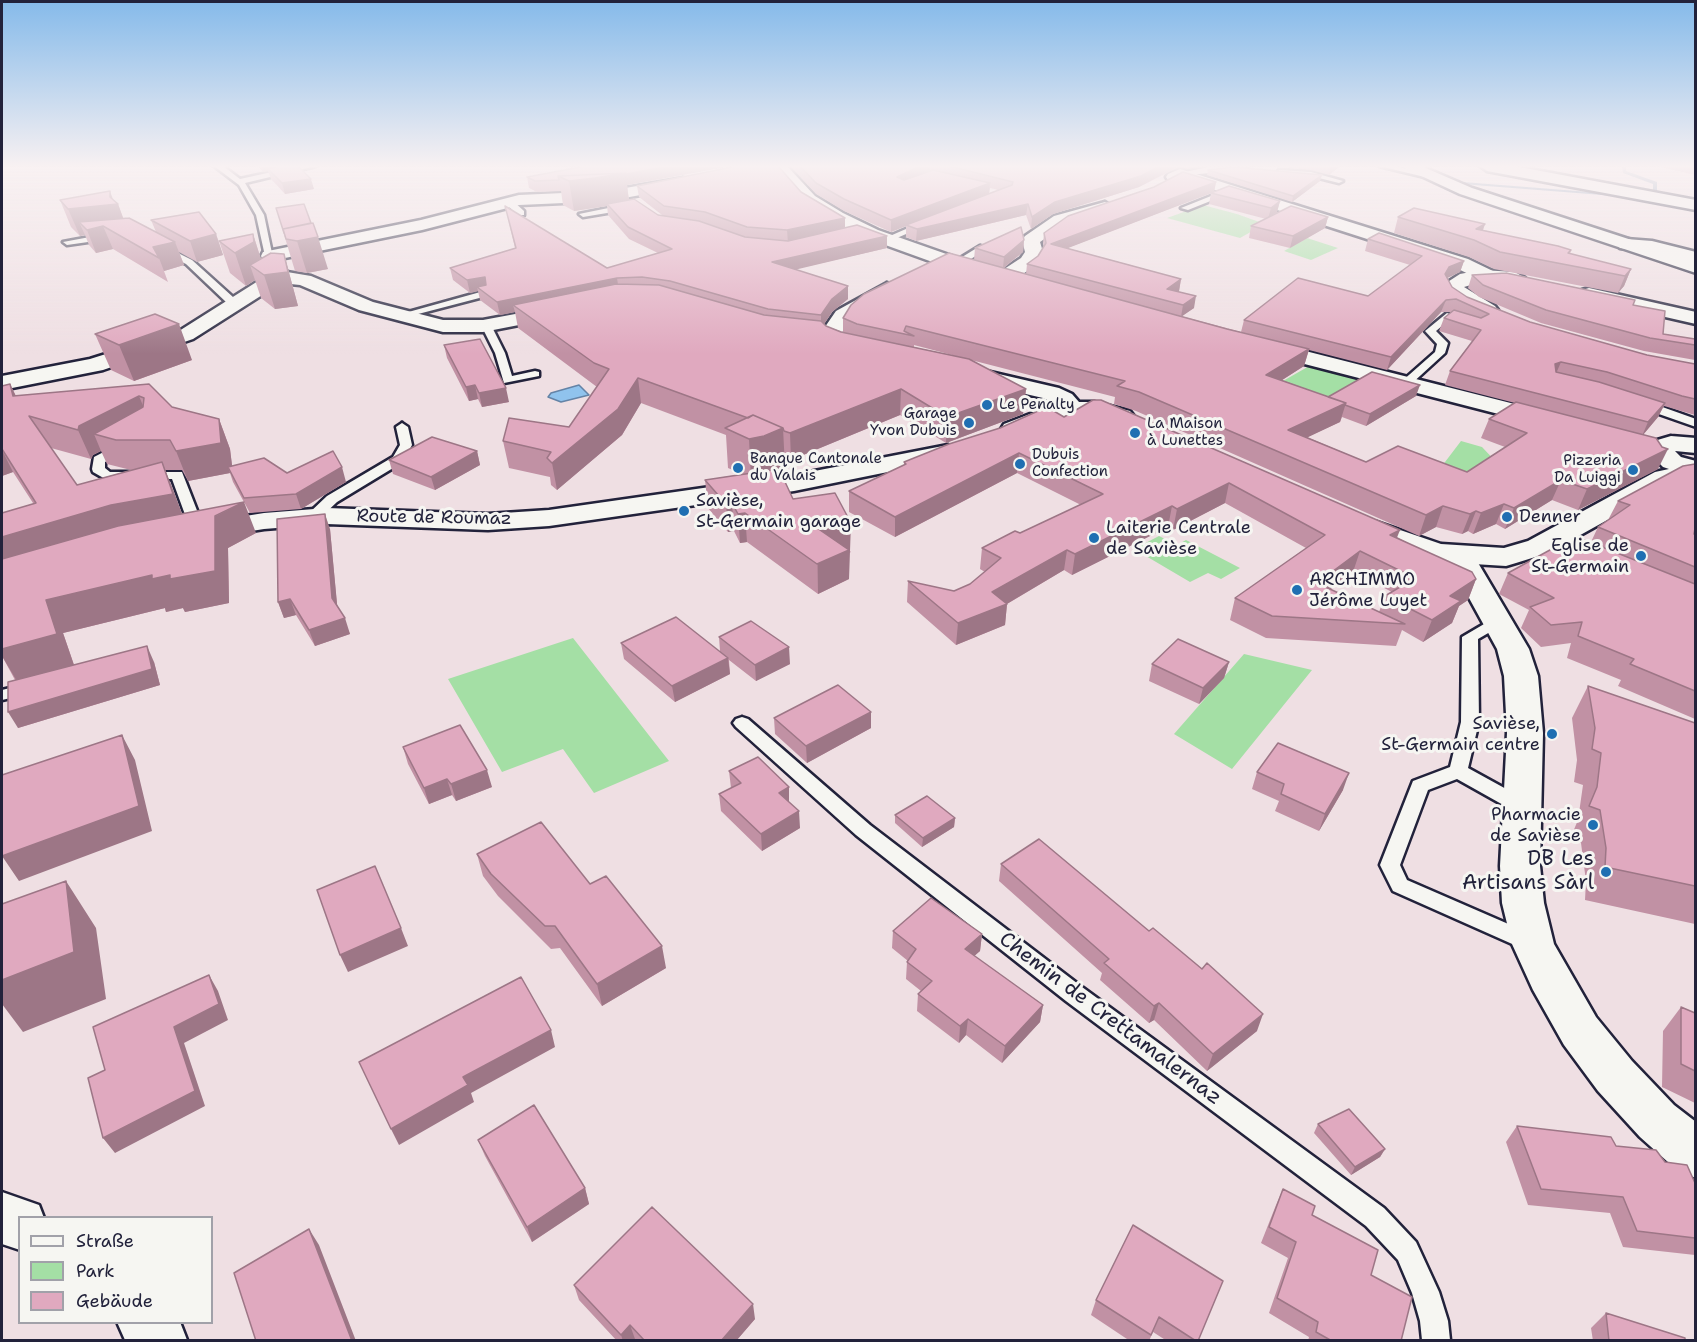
<!DOCTYPE html>
<meta charset="utf-8">
<style>
body{margin:0}
#map{position:relative;width:1697px;height:1342px;overflow:hidden;background:#efdfe3;font-family:"Shantell Sans",sans-serif}
canvas{display:block}
.frame{position:absolute;inset:0;border:3px solid #22223b;pointer-events:none}
.legend{position:absolute;left:18px;top:1216px;width:195px;height:108px;box-sizing:border-box;background:#f6f6f2;border:2px solid #a1a1a9;margin:0;padding:8px 10px;list-style:none;font-size:18px;color:#22223b}
.legend li{display:flex;align-items:center;gap:12px;height:30px}
.legend b{width:30px;border:2px solid #a1a1a9}
</style>
<div id="map">
<canvas width="1697" height="1342"></canvas>
<div class="frame"></div>
<ul class="legend">
<li><b style="height:8px;background:#f6f6f2"></b>Straße</li>
<li><b style="height:16px;background:#a4dfa5"></b>Park</li>
<li><b style="height:16px;background:#e0a9bf"></b>Gebäude</li>
</ul>
</div>
<script>
const g = document.querySelector('canvas').getContext('2d');
g.lineJoin = 'round';
function paint(path, color) { g.fillStyle = color; g.fill(path, 'evenodd'); }
const poly = rows => new Path2D(rows.map(r => 'M' + r).join(''));
function trace(path, color, width, dash) { g.strokeStyle = color; g.lineWidth = width; g.lineCap = dash ? 'butt' : 'round'; g.setLineDash(dash || []); g.stroke(path); }
function write(font, color, halo, rows, align = 'center') {
  g.font = font + ' "Shantell Sans",sans-serif'; g.lineWidth = 6; g.setLineDash([]); g.textBaseline = 'middle'; g.strokeStyle = halo; g.fillStyle = color; for (const [text, x, y, turn = 0] of rows) {
    g.save(); g.translate(x, y); g.rotate((+turn || 0) * Math.PI / 180); g.textAlign = isNaN(turn) ? turn : align; if (halo) g.strokeText(text, 0, 0); g.fillText(text, 0, 0); g.restore();
  }
}
const green = poly([
 [1203,205,1237,214,1265,224,1240,238,1167,218],
 [1307,238,1338,248,1311,260,1284,251],
 [1311,365,1364,379,1307,409,1262,393],
 [1461,441,1482,447,1518,485,1442,466],
 [1159,536,1177,545,1186,540,1240,568,1221,579,1208,573,1190,582,1134,549],
 [573,638,669,761,594,793,563,749,502,772,448,679],
 [1244,654,1312,670,1232,769,1174,734]
]);
const water = poly([
 [579,385,589,395,561,402,548,397,551,393,579,385]
]);
const stream = poly([
 [1622,166,1626,166,1626,171,1657,182,1657,194,1653,193,1653,184,1623,173,1622,166],
 [1463,182,1628,195,1630,196,1628,197,1461,184,1463,182]
]);
const service = poly([
 [214,166,223,166,240,179,299,166,316,166,245,183,264,215,273,258,265,256,256,215,239,185,214,166],
 [1379,166,1395,166,1433,176,1429,178,1379,166],
 [1208,167,1244,167,1248,169,1180,176,1176,174,1208,167],
 [1279,170,1311,172,1343,181,1339,183,1311,176,1276,174,1279,170],
 [1226,190,1233,192,1188,210,1181,208,1226,190],
 [507,201,513,201,524,211,524,215,518,215,507,205,507,201],
 [628,204,631,209,583,217,579,214,628,204],
 [922,222,929,224,890,241,883,239,922,222],
 [106,234,110,237,109,239,67,245,63,242,106,234],
 [158,246,164,246,192,260,233,297,246,300,241,303,226,302,186,264,158,250,158,246],
 [980,246,988,248,960,266,954,266,954,262,980,246],
 [484,291,487,292,487,296,399,319,394,316,484,291],
 [1447,313,1467,321,1462,324,1449,320,1436,331,1448,343,1445,353,1409,386,1401,386,1401,382,1435,352,1437,344,1425,331,1447,313],
 [486,322,491,325,505,353,512,376,535,371,539,372,539,376,504,383,495,353,481,325,486,322],
 [1640,399,1696,419,1696,427,1636,406,1636,400,1640,399],
 [402,423,408,427,412,445,403,462,337,502,318,520,308,520,308,514,327,496,393,457,400,445,396,427,402,423],
 [123,442,127,443,127,449,105,462,105,468,110,472,182,472,205,531,203,534,193,534,191,531,172,479,107,480,93,472,92,469,94,457,123,442],
 [1496,617,1504,622,1502,625,1478,639,1479,722,1468,768,1528,801,1530,806,1528,811,1514,811,1457,779,1428,790,1400,865,1407,880,1536,936,1539,942,1536,948,1528,951,1393,891,1380,865,1413,781,1450,767,1461,722,1462,637,1496,617],
 [30,683,36,684,38,688,36,692,2,700,2,690,30,683],
 [742,717,748,719,870,825,1082,987,1384,1208,1416,1242,1439,1292,1448,1321,1450,1340,1422,1340,1420,1321,1412,1293,1398,1260,1366,1226,1066,1001,856,835,736,727,733,723,736,719,742,717]
]);
const pedestrian = poly([
 [1549,534,1606,558,1610,562,1606,566,1599,568,1592,566,1542,544,1539,540,1542,536,1549,534]
]);
const minor = poly([
 [771,166,787,166,815,196,843,213,878,230,952,256,954,260,952,264,938,264,866,238,831,221,803,202,771,166],
 [1480,166,1514,166,1696,200,1696,210,1487,171,1480,166],
 [1180,169,1468,259,1495,272,1498,276,1495,280,1481,280,1454,267,1181,179,1168,180,1166,177,1168,174,1180,169],
 [683,178,691,183,689,186,608,201,519,205,422,230,280,259,287,272,311,276,373,302,443,320,483,320,558,306,565,308,568,312,565,316,483,332,443,332,359,310,300,285,281,283,193,339,103,370,2,390,2,376,90,359,179,331,266,276,268,271,261,256,263,252,421,220,519,195,608,191,683,178],
 [1105,202,1113,207,1111,211,1066,224,1040,242,1043,252,1035,266,1012,281,998,281,995,277,998,273,1021,258,1025,252,1022,240,1025,236,1054,216,1105,202],
 [1626,239,1652,241,1696,252,1696,263,1651,251,1620,248,1617,244,1626,239],
 [1460,547,1470,550,1474,556,1529,649,1538,676,1543,733,1540,866,1544,903,1554,944,1596,1017,1632,1061,1674,1105,1696,1122,1696,1178,1678,1171,1640,1137,1598,1091,1564,1045,1533,990,1512,944,1502,903,1500,866,1507,733,1504,676,1497,649,1446,556,1450,550,1460,547]
]);
const tertiary = poly([
 [1400,166,1421,166,1472,188,1696,261,1696,273,1460,194,1400,166],
 [1481,270,1515,272,1525,278,1515,284,1481,282,1464,287,1495,306,1498,310,1495,314,1488,316,1449,297,1443,285,1460,274,1481,270],
 [887,283,897,289,894,293,851,319,840,336,846,340,869,346,872,351,869,356,861,358,830,350,821,342,818,337,836,311,887,283],
 [1589,288,1696,312,1696,324,1582,298,1579,294,1582,290,1589,288],
 [1262,340,1558,415,1561,420,1558,425,1549,427,1254,351,1251,346,1254,341,1262,340],
 [973,368,1059,388,1072,394,1079,402,1094,402,1130,411,1134,416,1130,421,1122,423,1094,416,1069,416,1022,434,1013,436,1004,434,1001,429,1004,424,1056,404,1043,398,965,380,962,375,965,370,973,368],
 [1671,436,1696,438,1696,453,1675,451,1681,457,1696,461,1696,480,1672,484,1548,553,1516,563,1506,566,1441,562,1408,554,1367,536,1363,530,1367,524,1377,522,1441,544,1504,548,1528,541,1655,472,1669,469,1663,467,1647,451,1654,441,1671,436],
 [948,445,957,448,961,453,957,458,794,491,549,526,488,530,327,524,264,529,208,538,198,536,194,530,198,524,208,522,264,513,327,508,488,514,549,510,794,475,948,445],
 [2,1192,39,1205,44,1218,20,1218,20,1250,2,1244,2,1192],
 [117,1322,180,1322,187,1340,125,1340,117,1322]
]);
const wall = poly([
 [258,166,298,166,314,189,285,194,271,179,268,171,263,172],
 [586,166,731,166,627,185,629,200,658,215,662,215,639,197,637,186,735,167,734,166,778,166,801,192,845,218,845,228,887,236,887,248,795,269,848,299,832,312,824,324,826,326,843,332,843,318,974,260,975,248,1024,240,1023,252,1004,268,1026,274,1027,264,1038,256,1044,247,1043,243,1044,233,1216,182,1214,192,1280,201,1277,212,1274,214,1328,217,1325,228,1290,248,1249,238,1251,226,1266,219,1209,204,1211,193,1067,248,1181,279,1179,291,1178,292,1194,308,1181,316,1241,332,1244,320,1368,296,1410,265,1365,251,1368,239,1464,261,1460,272,1447,278,1452,287,1467,297,1530,322,1647,355,1695,364,1695,415,1664,406,1658,417,1643,435,1658,469,1578,510,1552,500,1505,529,1496,524,1473,534,1468,531,1462,534,1436,527,1419,536,1136,411,1114,404,1115,397,971,360,1026,389,1023,414,946,443,900,415,791,460,785,457,785,467,780,470,793,499,851,552,849,553,849,579,818,594,747,542,740,543,734,531,728,532,708,508,705,480,742,474,728,468,726,435,641,403,622,435,557,490,551,485,550,477,509,468,503,441,569,427,597,387,518,328,515,312,500,315,480,300,478,291,470,293,453,280,450,268,515,248,505,206,607,268,658,253,629,239,608,215,607,206,574,211,563,205,561,191,537,192,529,188,527,177],
 [1441,312,1451,312,1444,318,1439,331,1472,341,1450,371,1445,385,1515,403,1489,419,1481,438,1505,447,1467,472,1366,462,1307,437,1340,422,1342,417,1366,426,1416,396,1328,397,1282,380,1304,366,1309,350,1387,370],
 [914,345,956,356,914,347],
 [790,166,1200,166,1188,169,1179,167,1139,187,1053,214,1031,229,1026,215,916,241,906,237,906,226,891,232,844,211,816,194],
 [990,188,998,190,989,193],
 [1273,166,1340,166,1329,175,1311,170],
 [1657,166,1695,166,1695,175],
 [1208,170,1320,181,1292,202,1207,175],
 [60,200,113,200,118,204,123,218,156,232,151,220,216,234,223,255,197,262,179,252,184,265,164,271,168,282,113,249,96,253,89,245,85,235,80,236,71,227],
 [276,208,328,269,307,273,295,271],
 [1398,217,1485,224,1483,230,1571,250,1570,254,1631,269,1624,286,1618,293,1494,269,1469,257,1394,233],
 [253,234,261,259,284,254,298,306,275,309,261,298,255,280,246,286,230,273,219,241],
 [1472,275,1633,305,1663,334,1695,339,1695,360,1644,351,1541,323,1479,297,1468,288],
 [95,334,192,360,134,381,111,370],
 [444,345,509,402,482,407,478,399,469,401,447,358],
 [10,384,16,396,149,384,172,407,219,419,230,449,232,466,346,482,301,509,250,513,233,482,230,473,188,481,182,470,165,470,182,514,256,533,228,548,229,603,185,612,183,608,166,612,165,608,63,633,74,665,154,662,160,685,18,728,15,680,2,656,33,503,13,472,2,476,2,386],
 [51,448,91,459,93,455,101,451,107,464,131,470,77,485],
 [1064,417,1397,537,1476,579,1468,600,1459,606,1452,623,1423,642,1402,630,1396,646,1266,638,1230,620,1235,598,1306,548,1225,503,1173,530,1168,527,1072,575,1064,570,1007,604,1005,625,956,645,907,602,908,581,954,591,970,584,985,572,980,569,982,548,1020,533,1081,505,1017,473,895,537,849,512,849,491,904,465,904,462],
 [1353,572,1392,592,1385,596,1379,612,1330,589],
 [477,451,480,465,435,490,393,474,389,460],
 [1695,464,1695,719,1618,686,1621,680,1567,658,1571,643,1541,647,1521,628,1529,610,1499,594,1508,573,1568,550,1591,542,1598,527,1608,520,1618,501],
 [330,529,337,605,350,634,315,646,296,615,284,618,278,602],
 [719,637,790,664,756,681,729,660,730,674,675,702,624,659,621,643,720,651],
 [1229,662,1224,678,1199,704,1149,681,1152,664],
 [1588,686,1695,723,1695,924,1585,900,1586,881,1581,843,1570,839,1578,820,1583,785,1574,782,1577,760,1572,718],
 [774,718,871,728,807,763,775,734],
 [403,747,492,787,456,801,452,795,429,804,408,764],
 [729,771,789,802,800,828,762,851,721,811,719,794,731,788],
 [1257,772,1343,790,1319,831,1275,811,1279,801,1252,789],
 [895,815,955,818,954,827,922,847,895,823],
 [477,854,590,884,666,968,602,1006,560,948,551,949,498,896,483,876],
 [1001,864,1257,1031,1207,1071,1154,1020,1149,1023,1100,980,1102,973,999,881],
 [893,931,982,934,980,951,974,956,1043,1005,1040,1022,1002,1063,966,1035,959,1043,917,1011,918,994,921,991,906,979,907,962,908,961,892,948],
 [1681,1007,1695,1013,1695,1103,1662,1087,1663,1031],
 [1318,1124,1385,1149,1380,1157,1351,1175,1314,1133],
 [1517,1126,1616,1146,1665,1162,1695,1183,1695,1255,1623,1247,1610,1213,1528,1205,1506,1142],
 [478,1140,585,1188,589,1204,532,1242,485,1156],
 [1283,1189,1312,1215,1371,1275,1401,1341,1308,1341,1309,1337,1269,1313,1288,1258,1261,1243,1276,1205],
 [1133,1225,1198,1341,1167,1341,1153,1332,1149,1341,1130,1341,1091,1315,1096,1300],
 [574,1285,755,1319,736,1341,636,1341,635,1339,634,1341,617,1341,579,1300],
 [1606,1313,1685,1341,1593,1341,1591,1328]
]);
const shadedWall = poly([
 [262,166,292,166,268,169,268,171,263,172],
 [669,166,731,166,627,185,629,202,607,204,607,206,574,211,569,181],
 [920,166,930,166,930,173,897,188,897,177],
 [1160,166,1179,166,1139,187,1053,214,1031,229,1032,217,1055,202],
 [1188,166,1200,166,1188,169],
 [1331,166,1340,166,1329,175],
 [1322,175,1320,181,1292,202,1293,196],
 [311,179,314,189,285,194,282,183],
 [1216,182,1214,192,1050,255,1051,244],
 [990,183,989,195,906,225,906,226,891,232,891,220],
 [110,191,115,205,118,204,128,231,103,226,113,249,96,253,87,230,79,222,85,235,80,236,68,209,110,197],
 [1280,201,1277,212,1268,219,1271,208],
 [1028,204,1026,215,916,241,917,229],
 [1328,217,1325,228,1290,248,1293,236],
 [845,218,845,230,788,243,787,230],
 [1485,224,1479,240,1476,229],
 [216,234,223,255,197,262,190,241],
 [253,234,263,266,250,265,255,280,246,286,235,253],
 [887,236,887,248,773,275,772,262],
 [318,237,328,269,307,273,297,241],
 [1024,240,1023,252,1003,268,1004,257],
 [175,242,184,265,164,271,159,258,153,247],
 [284,254,298,306,275,309,264,275],
 [1464,261,1460,272,1445,279,1445,274,1449,267],
 [1631,269,1624,286,1618,293,1625,276],
 [485,277,488,290,477,287,478,291,470,293,467,280],
 [617,278,619,291,513,305,515,312,500,315,497,302],
 [1181,279,1179,291,1165,300,1167,289],
 [848,286,848,299,832,312,821,329,821,315,832,299],
 [1196,296,1194,308,1181,317,1183,305],
 [1446,300,1441,312,1387,370,1391,357],
 [179,324,192,360,134,381,119,345],
 [1309,349,1304,366,1262,393,1266,375],
 [1561,362,1555,376,1555,364],
 [638,378,641,403,622,435,557,490,552,463],
 [10,384,24,413,13,396],
 [475,385,478,399,469,401,466,387],
 [1420,385,1416,396,1366,426,1370,414],
 [506,388,509,402,482,407,479,393],
 [901,389,900,415,791,460,790,433],
 [1026,389,1023,414,946,443,947,417],
 [139,396,151,425,94,434,101,451,93,455,91,459,78,430,79,426],
 [1346,403,1340,422,1283,449,1288,430],
 [1665,403,1658,417,1642,436,1648,422],
 [219,419,230,449,233,473,228,467,230,473,188,481,176,451],
 [783,428,785,467,766,476,751,478,749,439],
 [1668,449,1658,469,1578,510,1587,489],
 [2,450,13,472,2,476],
 [477,451,480,465,435,490,431,477],
 [1019,453,1017,473,895,537,895,517],
 [162,462,174,492,186,525,2,574,2,537],
 [342,467,346,482,301,509,296,494],
 [1561,480,1552,500,1505,529,1514,508],
 [1229,483,1225,503,1173,530,1177,509],
 [244,502,256,533,228,548,229,603,185,612,183,608,166,612,165,608,63,633,75,668,18,683,2,656,2,649,46,600],
 [732,503,734,531,728,532,726,504],
 [1504,504,1496,524,1473,534,1481,513],
 [1172,506,1168,527,1072,575,1075,554],
 [1443,506,1436,527,1419,536,1426,515],
 [1476,511,1468,531,1462,534,1470,514],
 [745,513,747,542,740,543,738,514],
 [325,514,330,529,338,614,332,598],
 [851,523,849,579,818,594,817,528],
 [1400,530,1392,550,1390,535],
 [1067,550,1064,570,1005,605,1007,604,1005,625,956,645,958,623,992,592],
 [1360,551,1353,572,1311,604,1317,583],
 [1476,579,1468,600,1459,606,1452,623,1423,642,1432,620,1450,596],
 [290,599,296,615,284,618,278,602],
 [345,618,350,634,315,646,309,630],
 [147,646,154,662,160,685,18,728,8,712],
 [789,647,790,664,756,681,755,665],
 [728,658,730,674,675,702,672,686],
 [1229,662,1224,678,1199,704,1203,688],
 [871,712,871,728,807,763,806,746],
 [122,735,135,760,152,831,19,881,2,856],
 [487,770,492,787,456,801,451,784],
 [1349,773,1343,790,1319,831,1325,814],
 [447,779,452,795,429,804,424,788],
 [789,787,789,804,779,793],
 [799,811,800,828,762,851,761,834],
 [955,818,954,827,922,847,923,838],
 [66,881,96,928,106,999,23,1032,2,1004,2,980],
 [401,928,408,946,348,972,340,955],
 [982,934,980,951,963,966,965,949],
 [662,946,666,968,602,1006,597,984],
 [209,975,218,991,228,1020,184,1043,205,1106,115,1153,103,1138,174,1027],
 [1159,1003,1154,1020,1149,1023,1154,1006],
 [1043,1005,1040,1022,1002,1063,1005,1046],
 [1263,1014,1257,1031,1207,1071,1213,1054],
 [968,1019,966,1035,959,1043,960,1026],
 [551,1030,555,1047,471,1093,474,1102,399,1145,391,1129,463,1077],
 [1385,1149,1380,1157,1351,1175,1355,1167],
 [585,1188,589,1204,532,1242,527,1227],
 [309,1229,319,1245,356,1341,352,1341],
 [753,1304,755,1319,736,1341,721,1341],
 [630,1325,635,1339,634,1341,623,1341,621,1335]
]);
const building = poly([
 [278,166,298,166,311,179,282,183,268,169,278,166],
 [586,166,669,166,626,174,626,173,558,176,559,180,535,181,527,177,586,166],
 [737,166,778,166,801,192,845,218,787,230,747,227,705,212,664,206,637,186,737,166],
 [800,166,920,166,897,177,904,180,933,170,990,183,891,220,844,199,816,183,800,166],
 [949,166,1160,166,1141,176,1055,202,1032,217,1028,204,917,229,906,225,1012,185,1013,182,949,166],
 [1234,167,1322,175,1293,196,1208,170,1234,167],
 [1183,172,1216,182,1051,244,1181,279,1167,289,1196,296,1183,305,1027,264,1038,256,1046,243,1044,233,1068,216,1154,187,1183,172],
 [626,173,595,178,569,181,558,176,626,173],
 [1229,186,1280,201,1271,208,1211,193,1229,186],
 [110,191,110,197,118,204,68,209,60,200,110,191],
 [634,199,658,215,699,221,745,237,788,241,857,225,887,236,772,262,848,286,832,299,821,315,768,309,670,281,642,277,617,278,497,302,477,287,486,285,485,277,467,280,450,268,516,248,505,206,607,268,672,249,628,227,607,204,634,199],
 [304,204,311,223,283,229,284,233,276,208,304,204],
 [1291,206,1328,217,1293,236,1251,226,1291,206],
 [1414,208,1485,224,1476,229,1558,246,1571,250,1568,253,1631,269,1625,276,1500,252,1474,240,1398,217,1414,208],
 [199,212,216,234,190,241,151,220,199,212],
 [129,218,175,242,153,247,159,258,103,226,87,230,79,222,129,218],
 [313,223,318,237,297,241,286,239,283,229,313,223],
 [1021,227,1024,240,1004,257,975,248,1021,227],
 [1379,233,1464,261,1449,267,1445,274,1452,287,1467,297,1530,322,1647,355,1695,364,1695,399,1682,396,1607,372,1561,362,1555,364,1556,372,1599,382,1665,403,1648,422,1450,371,1481,330,1444,318,1454,310,1481,318,1489,314,1456,299,1446,300,1391,357,1244,320,1298,278,1368,296,1422,256,1368,239,1379,233],
 [253,234,254,242,235,253,219,241,253,234],
 [271,253,284,254,288,272,264,275,250,265,271,253],
 [949,253,1227,329,1309,349,1266,375,1346,403,1288,430,1366,462,1398,446,1467,472,1527,433,1489,419,1516,402,1656,438,1662,447,1668,449,1587,489,1561,480,1514,508,1504,504,1481,513,1476,511,1470,514,1443,506,1426,515,1139,392,1117,386,1125,381,906,326,904,331,914,336,857,324,843,318,851,305,864,294,949,253],
 [1506,273,1635,300,1633,305,1665,311,1663,334,1695,339,1695,345,1650,338,1546,310,1483,285,1472,275,1506,273],
 [616,284,659,285,764,315,821,321,826,326,841,332,969,359,1026,389,947,417,901,389,790,433,784,431,783,428,753,415,748,418,638,378,618,409,552,463,547,458,551,452,503,441,509,418,569,427,609,369,594,363,513,305,616,284],
 [155,314,179,324,119,345,95,334,155,314],
 [480,339,506,388,479,393,475,385,466,387,444,345,480,339],
 [1372,372,1420,385,1370,414,1345,405,1346,403,1328,397,1372,372],
 [10,384,13,396,149,384,172,407,219,419,221,443,176,451,170,440,116,440,94,434,143,407,144,398,139,396,79,426,78,430,29,416,77,485,162,462,173,494,111,505,2,537,2,513,36,503,2,449,2,386,10,384],
 [1093,400,1101,400,1400,530,1390,535,1472,572,1476,579,1450,596,1461,601,1432,620,1385,596,1415,578,1360,551,1317,583,1405,624,1272,616,1235,598,1325,535,1229,483,1177,509,1172,506,1075,554,1067,550,992,592,1007,604,958,623,908,581,954,591,970,584,1001,558,982,548,1015,531,1020,533,1103,494,1019,453,895,517,849,491,906,464,904,462,949,444,1000,428,1047,407,1064,417,1093,400],
 [753,415,783,428,764,436,749,439,725,428,753,415],
 [432,437,477,451,431,477,389,460,432,437],
 [333,451,342,467,296,494,244,498,228,467,264,458,287,473,333,451],
 [1695,464,1695,528,1694,534,1695,535,1695,567,1598,527,1630,505,1618,501,1683,466,1695,464],
 [779,469,793,499,835,493,851,523,817,528,849,550,817,564,745,513,738,514,732,503,726,504,705,480,779,469],
 [244,502,215,516,215,571,170,579,170,575,152,579,152,575,46,600,57,634,2,649,2,559,118,526,244,502],
 [325,514,332,598,345,618,309,630,290,599,278,602,277,519,325,514],
 [1582,539,1695,584,1695,691,1630,664,1634,659,1578,636,1582,622,1551,625,1530,607,1554,598,1508,573,1559,545,1568,550,1582,539],
 [676,617,728,658,672,686,621,643,676,617],
 [751,621,789,647,755,665,719,637,751,621],
 [1178,639,1229,662,1203,688,1152,664,1178,639],
 [147,646,152,669,8,712,8,682,147,646],
 [838,685,871,712,806,746,774,718,838,685],
 [1588,686,1695,723,1695,886,1605,867,1606,848,1600,810,1589,806,1597,787,1601,753,1592,749,1595,728,1588,686],
 [460,725,487,770,451,784,447,779,424,788,403,747,460,725],
 [122,735,139,806,2,856,2,775,122,735],
 [1278,743,1349,773,1325,814,1281,794,1284,784,1257,772,1278,743],
 [758,757,789,787,779,793,799,811,761,834,719,794,741,783,729,771,758,757],
 [927,796,955,818,923,838,895,815,927,796],
 [541,822,590,884,606,876,662,946,597,984,555,926,545,926,491,874,477,854,541,822],
 [1039,839,1149,931,1153,928,1202,969,1207,963,1263,1014,1213,1054,1159,1003,1154,1006,1104,963,1109,959,1001,864,1039,839],
 [375,866,401,928,340,955,317,890,375,866],
 [66,881,74,952,2,980,2,904,66,881],
 [931,898,982,934,965,949,1043,1005,1005,1046,968,1019,960,1026,918,994,932,981,907,962,916,949,893,931,931,898],
 [209,975,219,1004,174,1027,195,1091,103,1138,88,1078,105,1070,93,1027,209,975],
 [521,977,551,1030,463,1077,468,1085,391,1129,359,1062,521,977],
 [1681,1007,1695,1013,1695,1071,1681,1064,1681,1007],
 [534,1105,585,1188,527,1227,478,1140,534,1105],
 [1349,1109,1385,1149,1355,1167,1318,1124,1349,1109],
 [1517,1126,1611,1137,1616,1146,1656,1150,1665,1162,1687,1165,1695,1183,1695,1238,1637,1231,1623,1197,1541,1189,1517,1126],
 [1283,1189,1315,1206,1312,1215,1378,1250,1371,1275,1412,1297,1401,1341,1332,1341,1316,1332,1318,1322,1277,1298,1296,1242,1269,1227,1283,1189],
 [652,1207,753,1304,721,1341,645,1341,630,1325,621,1335,574,1285,652,1207],
 [1133,1225,1223,1281,1198,1341,1196,1341,1159,1317,1151,1335,1096,1300,1133,1225],
 [309,1229,352,1341,256,1341,234,1273,309,1229],
 [1606,1313,1685,1338,1685,1341,1609,1341,1606,1313]
]);
const markers = [
 [987,405,6,"#1f6fb2"],
 [969,423,6,"#1f6fb2"],
 [1135,433,6,"#1f6fb2"],
 [1020,464,6,"#1f6fb2"],
 [738,468,6,"#1f6fb2"],
 [1633,470,6,"#1f6fb2"],
 [684,511,6,"#1f6fb2"],
 [1507,517,6,"#1f6fb2"],
 [1094,538,6,"#1f6fb2"],
 [1641,556,6,"#1f6fb2"],
 [1297,590,6,"#1f6fb2"],
 [1552,734,6,"#1f6fb2"],
 [1593,825,6,"#1f6fb2"],
 [1606,872,6,"#1f6fb2"]
];
const farPoinames = [
 ["Le Penalty",999,405],
 ["Garage",957,414,"right"],
 ["Yvon Dubuis",957,431,"right"],
 ["La Maison",1147,424],
 ["à Lunettes",1147,441],
 ["Dubuis",1032,455],
 ["Confection",1032,472],
 ["Banque Cantonale",750,459],
 ["du Valais",750,476],
 ["Pizzeria",1621,461,"right"],
 ["Da Luiggi",1621,478,"right"]
];
const poiNames = [
 ["Savièse,",696,501],
 ["St-Germain garage",696,522],
 ["Denner",1519,517],
 ["Laiterie Centrale",1106,528],
 ["de Savièse",1106,549],
 ["Eglise de",1629,546,"right"],
 ["St-Germain",1629,567,"right"],
 ["ARCHIMMO",1309,580],
 ["Jérôme Luyet",1309,601],
 ["Savièse,",1540,724,"right"],
 ["St-Germain centre",1540,745,"right"],
 ["Pharmacie",1581,815,"right"],
 ["de Savièse",1581,836,"right"]
];
const streetNames = [
 ["Route de Roumaz",434,518,1]
];
const nearPoinames = [
 ["DB Les",1594,860],
 ["Artisans Sàrl",1594,884]
];
const nearStreetnames = [
 ["Chemin de Crettamalernaz",1110,1019,37]
];
paint(green, '#a4dfa5');
paint(water, '#90c3ed');
trace(water, '#6483a6', 1.5);
paint(stream, '#6483a6');
trace(service, '#22223b', 5);
trace(pedestrian, '#22223b', 4);
trace(minor, '#22223b', 5);
trace(tertiary, '#22223b', 5);
paint(service, '#f6f6f2');
paint(pedestrian, '#f6f6f2');
paint(minor, '#f6f6f2');
paint(tertiary, '#f6f6f2');
paint(wall, '#c191a4');
paint(shadedWall, '#9d7686');
paint(building, '#e0a9bf');
trace(building, '#9d7686', 1.5);
const sky = g.createLinearGradient(0, 0, 0, 354);
sky.addColorStop(0, '#85baea');
sky.addColorStop(0.47, '#f8f1f2');
sky.addColorStop(1, '#f8f1f200');
g.fillStyle = sky;
g.fillRect(0, 0, 1697, 354);
for (const [x, y, r, color] of markers) { const dot = new Path2D(); dot.arc(x, y, r, 0, 2 * Math.PI); g.fillStyle = color; g.fill(dot); trace(dot, '#f6f6f2', 2); }
write('15px', '#22223b', '#f6f6f2', farPoinames, 'left');
write('18px', '#22223b', '#f6f6f2', poiNames, 'left');
write('18px', '#22223b', '#f6f6f2', streetNames);
write('21px', '#22223b', '#f6f6f2', nearPoinames, 'right');
write('21px', '#22223b', '#f6f6f2', nearStreetnames);
</script>
